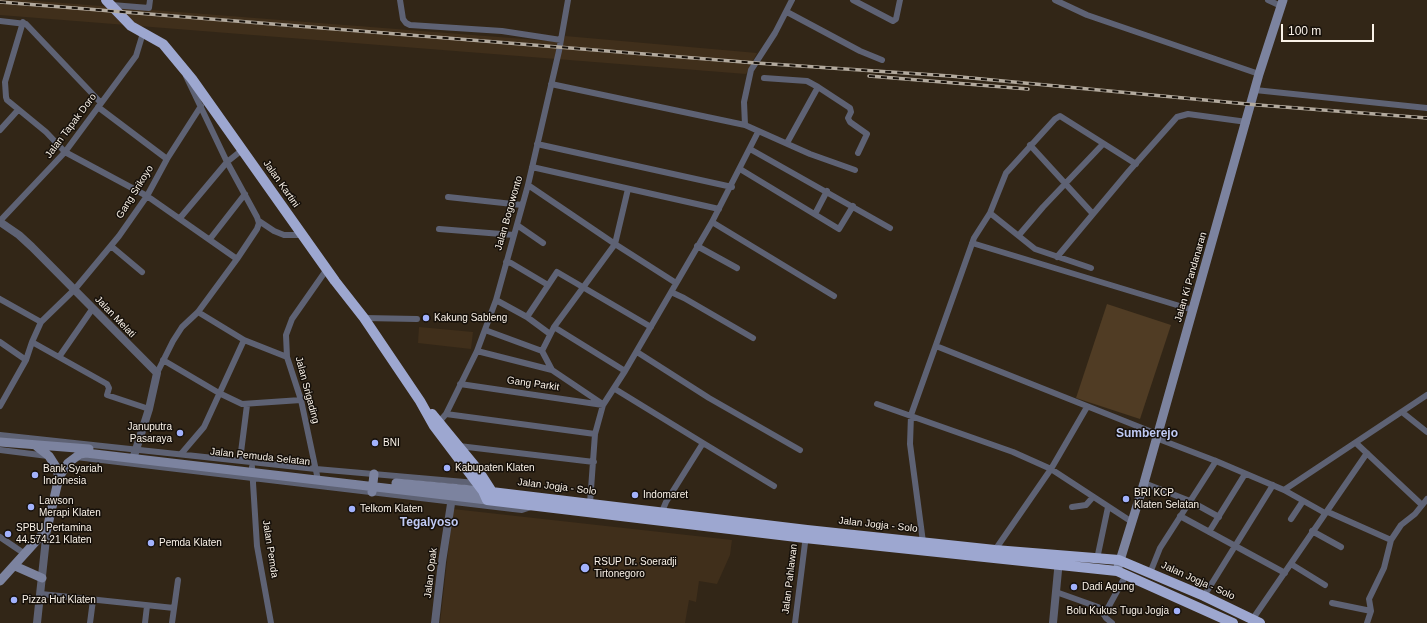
<!DOCTYPE html>
<style>
body{margin:0}
#map{position:relative;width:1427px;height:623px;overflow:hidden;background:#322617;font-family:Helvetica,sans-serif}
canvas{display:block}
.scale{position:absolute;left:1281px;top:24px;width:93px;height:18px;box-sizing:border-box;border:2px solid #faf2e8;border-top:0;padding-left:5px;font-size:12px;line-height:14px;white-space:nowrap;color:#faf2e8;-webkit-text-stroke:3px #16100a;paint-order:stroke}
</style>
<div id="map">
<canvas width="1427" height="623"></canvas>
<div class="scale">100 m</div>
</div>
<script>
const g = document.querySelector('canvas').getContext('2d');
g.lineJoin = 'round';
function paint(path, color) { g.fillStyle = color; g.fill(path, 'evenodd'); }
const poly = rows => new Path2D(rows.map(r => 'M' + r).join(''));
function trace(path, color, width, dash) { g.strokeStyle = color; g.lineWidth = width; g.lineCap = dash ? 'butt' : 'round'; g.setLineDash(dash || []); g.stroke(path); }
function write(font, color, halo, rows, align = 'center') {
  g.font = font + ' Helvetica,sans-serif'; g.lineWidth = 3; g.setLineDash([]); g.textBaseline = 'middle'; g.strokeStyle = halo; g.fillStyle = color; for (const [text, x, y, turn = 0] of rows) {
    g.save(); g.translate(x, y); g.rotate((+turn || 0) * Math.PI / 180); g.textAlign = isNaN(turn) ? turn : align; if (halo) g.strokeText(text, 0, 0); g.fillText(text, 0, 0); g.restore();
  }
}
const built = poly([
 [0,0,24,0,563,42,565,36,757,53,746,74,0,15],
 [419,327,473,332,471,349,418,343],
 [453,509,732,540,730,555,717,584,699,581,696,602,689,600,685,623,440,623]
]);
const green = poly([
 [1107,304,1171,325,1140,419,1076,398]
]);
const minor = poly([
 [400,0,403,19,406,23,410,25,502,31,561,40],
 [853,0,893,21,896,19,900,0],
 [1055,0,1087,15,1259,74],
 [1268,0,1281,6],
 [112,5,149,8,150,0],
 [787,12,860,51,882,60],
 [0,21,26,24,101,103],
 [23,22,5,82,6,97,7,100,46,132,65,152,147,196,237,259],
 [764,78,807,81,818,87,787,143],
 [551,84,745,125,810,154,855,170],
 [818,87,850,108,851,112,848,118,850,122,867,134,858,153],
 [1255,90,1427,108],
 [98,107,167,159],
 [745,125,744,102,751,70,775,33,792,0],
 [0,130,18,110],
 [537,144,732,187],
 [1030,145,1093,214],
 [750,149,890,228],
 [532,167,719,209],
 [740,169,839,229,853,206],
 [528,185,615,244,676,283],
 [448,197,522,205],
 [990,213,1035,249,1091,268],
 [815,214,827,191],
 [180,218,227,162,242,150],
 [0,221,65,152,136,56,143,33],
 [259,221,274,231,284,235,303,235],
 [712,222,834,296],
 [517,225,543,243],
 [439,229,514,235],
 [1019,235,1043,207,1103,144],
 [210,239,245,194],
 [972,243,1193,310],
 [111,246,142,272],
 [697,246,737,268],
 [1057,257,1129,171,1177,117,1188,114,1247,122],
 [506,262,511,263,548,285],
 [671,292,684,298,753,338],
 [0,299,41,322],
 [496,300,527,317,550,334],
 [198,312,244,340,287,357],
 [527,317,557,272,651,327],
 [364,318,417,319],
 [554,327,625,371],
 [485,330,542,351],
 [0,342,26,360],
 [32,342,41,322,75,289,119,236,147,196,167,159,201,106],
 [936,346,1157,434],
 [477,351,552,370,601,403],
 [637,352,709,398,800,450],
 [59,357,93,308],
 [163,360,219,393,242,404,301,400],
 [552,370,542,351,554,327,615,244,628,189],
 [157,373,173,341,182,327,198,312,237,259,257,229,259,223,257,217,227,162,186,76],
 [460,384,603,405],
 [615,389,703,443,666,502,661,514],
 [877,404,1013,452,1051,469,1132,522],
 [0,406,26,360,32,342,107,384,109,388,107,395,149,409],
 [1402,412,1427,432],
 [446,414,595,434],
 [439,422,446,414,477,351,496,300,528,185,559,51,568,0],
 [0,435,316,469,476,483],
 [1156,438,1216,461,1284,490,1427,395],
 [703,443,774,486],
 [1356,443,1422,505],
 [459,446,594,462],
 [0,450,48,456],
 [181,454,204,427,244,340],
 [76,457,513,509,522,510,531,507],
 [240,460,247,405],
 [252,467,257,546,271,623],
 [318,480,301,400,287,357,286,335,292,319,327,269],
 [1144,483,1190,501,1219,517],
 [1284,490,1325,513],
 [590,503,595,434,603,405,625,371,712,222,758,132],
 [1072,507,1086,505,1093,497],
 [1328,512,1391,540],
 [1180,516,1285,573],
 [1291,519,1303,501],
 [1312,531,1341,547],
 [1209,532,1245,474],
 [0,537,25,554],
 [923,542,910,444,911,415,974,238,990,213,1006,173,1055,119,1060,116,1136,164],
 [995,550,1051,469,1087,407],
 [1097,559,1108,507],
 [1291,564,1325,585],
 [1150,573,1160,548,1216,461],
 [1056,592,1098,607,1101,610,1106,618,1112,623],
 [41,594,174,608],
 [1204,596,1273,485],
 [1332,603,1371,611],
 [1104,615,1126,575],
 [1252,620,1367,453],
 [90,623,93,600],
 [145,623,147,606],
 [172,623,178,580],
 [795,623,806,535],
 [1367,623,1371,611,1369,599,1384,568,1391,540,1401,525,1415,514,1427,499]
]);
const tertiary = poly([
 [0,222,19,235,32,247,157,373,149,409,133,459],
 [37,623,47,529],
 [435,623,442,562,453,491],
 [1053,623,1059,560]
]);
const secondary = poly([
 [0,442,89,449],
 [35,445,49,456,56,467,59,477],
 [396,483,483,491],
 [372,492,374,474],
 [15,566,42,578],
 [1118,567,1144,483,1259,74,1283,0],
 [0,581,47,529,59,477,68,463,80,454,86,453,487,500]
]);
const trunk = poly([
 [106,0,131,26,163,44,192,79,335,281,364,318,420,401,434,426,483,491,487,500,805,538,1117,571,1233,623],
 [432,414,478,470,494,495],
 [483,491,807,530,995,550,1119,560,1204,596,1260,623]
]);
const rail = poly([
 [0,2,756,63,950,76,1258,105,1427,118],
 [869,76,1028,89]
]);
const markers = [
 [426,318,4,"#a2b2fd"],
 [180,433,4,"#a2b2fd"],
 [375,443,4,"#a2b2fd"],
 [447,468,4,"#a2b2fd"],
 [35,475,4,"#a2b2fd"],
 [635,495,4,"#a2b2fd"],
 [1126,499,4,"#a2b2fd"],
 [31,507,4,"#a2b2fd"],
 [352,509,4,"#a2b2fd"],
 [8,534,4,"#a2b2fd"],
 [151,543,4,"#a2b2fd"],
 [585,568,5,"#a2b2fd"],
 [1074,587,4,"#a2b2fd"],
 [14,600,4,"#a2b2fd"],
 [1177,611,4,"#a2b2fd"]
];
const streetNames = [
 ["Jalan Tapak Doro",71,126,-53],
 ["Jalan Kartini",281,184,55],
 ["Gang Srikoyo",135,192,-58],
 ["Jalan Bogowonto",509,213,-74],
 ["Jalan Ki Pandanaran",1191,277,-74],
 ["Jalan Melati",115,317,46],
 ["Gang Parkit",533,384,8],
 ["Jalan Srigading",307,390,75],
 ["Jalan Pemuda Selatan",260,457,6],
 ["Jalan Jogja - Solo",557,487,7],
 ["Jalan Jogja - Solo",878,525,6],
 ["Jalan Pemda",270,549,81],
 ["Jalan Opak",431,573,-83],
 ["Jalan Pahlawan",790,579,-83],
 ["Jalan Jogja - Solo",1198,581,24]
];
const poiNames = [
 ["Kakung Sableng",434,318],
 ["Januputra",172,427,"right"],
 ["Pasaraya",172,439,"right"],
 ["BNI",383,443],
 ["Kabupaten Klaten",455,468],
 ["Bank Syariah",43,469],
 ["Indonesia",43,481],
 ["BRI KCP",1134,493],
 ["Klaten Selatan",1134,505],
 ["Indomaret",643,495],
 ["Lawson",39,501],
 ["Merapi Klaten",39,513],
 ["Telkom Klaten",360,509],
 ["SPBU Pertamina",16,528],
 ["44.574.21 Klaten",16,540],
 ["Pemda Klaten",159,543],
 ["RSUP Dr. Soeradji",594,562],
 ["Tirtonegoro",594,574],
 ["Dadi Agung",1082,587],
 ["Pizza Hut Klaten",22,600],
 ["Bolu Kukus Tugu Jogja",1169,611,"right"]
];
const quarterNames = [
 ["Sumberejo",1147,434],
 ["Tegalyoso",429,523]
];
paint(built, '#402f1b');
paint(green, '#503c24');
trace(minor, '#5e6274', 6);
trace(tertiary, '#5e6274', 8);
trace(secondary, '#7c839f', 9);
trace(trunk, '#9da7d0', 10);
trace(rail, '#b3aa9e', 3.5);
trace(rail, '#16100a', 2, [6]);
for (const [x, y, r, color] of markers) { const dot = new Path2D(); dot.arc(x, y, r, 0, 2 * Math.PI); g.fillStyle = color; g.fill(dot); trace(dot, '#16100a', 1.5); }
write('10px', '#faf2e8', '#16100a', streetNames);
write('10px', '#faf2e8', '#16100a', poiNames, 'left');
write('bold 12px', '#c0caf4', '#16100a', quarterNames);
</script>
